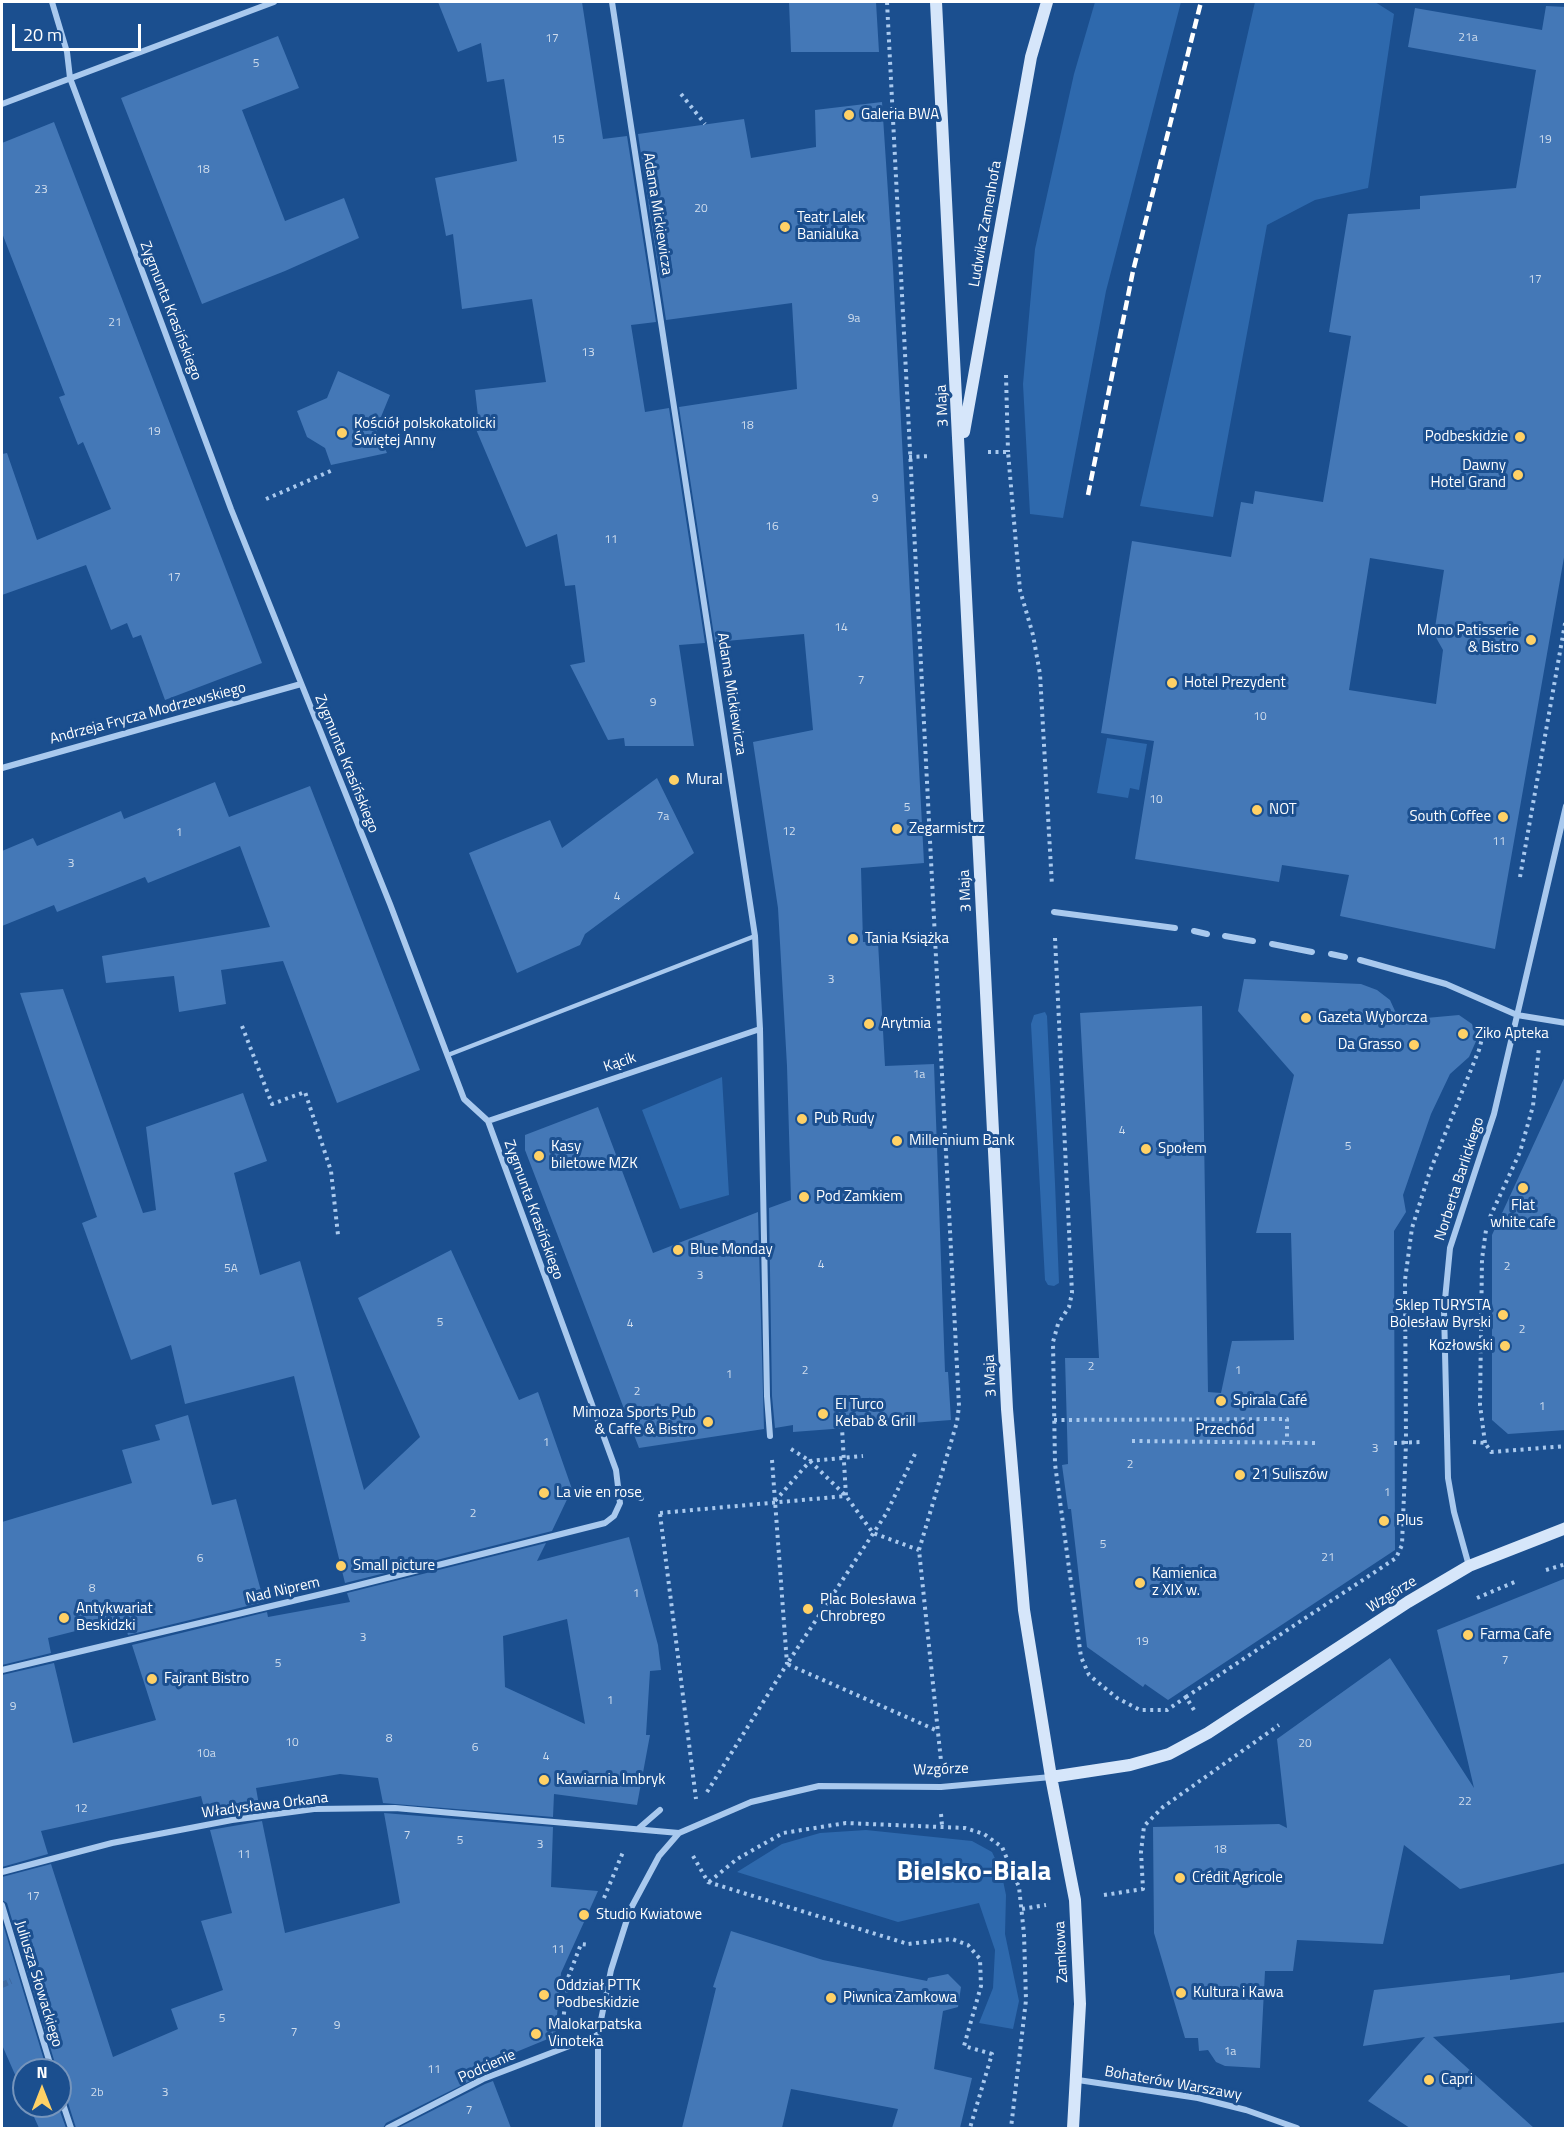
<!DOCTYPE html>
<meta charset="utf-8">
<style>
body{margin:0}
#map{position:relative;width:1567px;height:2130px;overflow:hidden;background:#1b4f8f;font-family:"Titillium Web",sans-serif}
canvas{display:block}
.frame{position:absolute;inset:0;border:3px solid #fff;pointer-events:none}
.north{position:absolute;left:12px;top:2058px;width:60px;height:60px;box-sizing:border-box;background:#1b4f8f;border:2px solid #7695bc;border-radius:50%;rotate:0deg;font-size:16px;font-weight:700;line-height:24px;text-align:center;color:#fff}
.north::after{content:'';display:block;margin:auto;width:21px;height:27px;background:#ffd166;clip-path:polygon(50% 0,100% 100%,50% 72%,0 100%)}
.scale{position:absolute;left:12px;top:24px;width:129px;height:27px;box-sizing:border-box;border:3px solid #fff;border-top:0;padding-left:8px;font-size:18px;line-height:21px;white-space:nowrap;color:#fff;-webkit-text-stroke:4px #1b4f8f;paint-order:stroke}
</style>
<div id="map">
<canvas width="1567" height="2130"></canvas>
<div class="frame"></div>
<div class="north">N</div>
<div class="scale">20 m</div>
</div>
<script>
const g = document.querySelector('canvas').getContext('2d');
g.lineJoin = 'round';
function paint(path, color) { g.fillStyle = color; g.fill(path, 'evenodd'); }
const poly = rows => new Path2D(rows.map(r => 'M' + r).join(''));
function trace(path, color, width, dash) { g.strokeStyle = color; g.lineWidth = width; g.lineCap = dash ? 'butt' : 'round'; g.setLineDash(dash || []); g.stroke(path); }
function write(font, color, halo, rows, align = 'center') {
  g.font = font + ' "Titillium Web",sans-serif'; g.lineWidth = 6; g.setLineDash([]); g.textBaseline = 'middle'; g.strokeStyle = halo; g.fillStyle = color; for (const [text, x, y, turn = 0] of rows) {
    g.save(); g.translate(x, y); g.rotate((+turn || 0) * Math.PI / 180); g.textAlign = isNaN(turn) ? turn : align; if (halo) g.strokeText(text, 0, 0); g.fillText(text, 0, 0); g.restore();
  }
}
const green = poly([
 [1095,2,1181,2,1106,291,1063,518,1030,514,1023,384,1035,249,1074,74],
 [1255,2,1375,2,1394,14,1368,188,1315,200,1267,225,1213,517,1140,506],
 [1107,738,1147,744,1139,790,1130,788,1128,798,1097,793],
 [1045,1012,1047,1016,1055,1183,1059,1283,1054,1286,1048,1285,1045,1280,1031,1024,1034,1015],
 [722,1077,729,1195,680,1209,642,1110],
 [866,1830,972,1841,992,1852,1001,1871,1006,1895,1005,1934,1019,2001,1013,2029,979,2023,993,1988,995,1950,979,1903,898,1922,737,1872,782,1844,820,1833]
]);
const building = poly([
 [438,2,582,2,603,139,627,136,656,322,631,325,645,412,669,408,705,643,679,645,694,746,625,746,624,738,608,740,570,665,585,662,575,585,565,586,557,534,526,547,475,427,479,425,475,390,546,382,532,299,462,309,453,234,446,236,435,178,517,161,504,79,487,82,481,43,458,52],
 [789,2,876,2,879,52,791,52],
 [1546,6,1566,7,1566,546,1495,949,1340,916,1349,875,1282,865,1279,882,1135,859,1154,741,1101,733,1132,541,1231,557,1241,502,1253,504,1255,491,1323,502,1351,336,1329,332,1348,214,1420,209,1420,196,1516,188,1536,70,1408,47,1415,8,1542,30],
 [1370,558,1444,570,1434,634,1443,650,1436,704,1349,690],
 [278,36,299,88,242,110,285,221,344,198,359,238,285,271,202,304,121,98],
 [882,102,893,268,924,863,861,868,863,942,878,942,885,1066,934,1064,945,1372,948,1372,951,1420,793,1432,793,1425,775,1428,772,1396,769,1208,791,1200,787,1066,778,908,753,742,813,730,804,634,715,642,679,407,797,389,792,303,666,320,638,134,744,119,751,158,816,147,815,110],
 [54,122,262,663,165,700,141,635,133,638,127,623,111,630,86,565,2,595,2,454,7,453,37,540,111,509,83,442,78,445,59,397,65,395,2,233,2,143],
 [338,371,390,395,376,429,387,453,331,465,325,448,307,437,297,411,327,398],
 [657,778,694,853,585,934,580,945,517,973,469,853,550,820,562,848],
 [215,782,229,817,310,786,420,1070,337,1103,283,961,221,970,226,1004,179,1012,174,976,106,983,102,956,270,927,240,846,148,883,145,877,57,912,54,905,2,926,2,851,33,838,37,846,121,811,124,819],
 [1244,979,1361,984,1377,990,1390,1000,1395,1011,1426,1018,1459,1015,1472,1024,1477,1039,1469,1057,1450,1074,1431,1114,1403,1195,1406,1212,1394,1231,1395,1550,1168,1700,1145,1684,1143,1687,1087,1647,1071,1509,1068,1509,1062,1465,1068,1464,1065,1358,1099,1358,1080,1013,1202,1006,1208,1392,1221,1393,1232,1341,1294,1340,1291,1233,1256,1233,1294,1075,1238,1011],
 [63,989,143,1213,156,1210,146,1127,243,1093,267,1161,234,1173,260,1275,300,1261,364,1490,420,1437,358,1298,451,1250,519,1400,538,1392,572,1489,552,1531,345,1583,294,1376,185,1404,171,1345,131,1360,82,1223,97,1217,20,993],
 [1566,1074,1566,1430,1508,1434,1492,1420,1492,1235],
 [598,1107,653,1253,758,1212,764,1429,639,1448,525,1150,525,1135],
 [188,1415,212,1505,236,1499,264,1602,128,1635,123,1619,48,1638,51,1653,2,1665,2,1522,132,1483,122,1450,160,1440,155,1425],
 [629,1537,658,1645,661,1670,650,1671,646,1735,650,1735,637,1805,554,1794,553,1817,383,1803,378,1778,340,1774,256,1788,260,1811,207,1819,201,1796,41,1831,48,1854,2,1867,2,1675,54,1663,73,1743,156,1720,132,1645,267,1612,268,1617,350,1602,347,1593,546,1543,537,1561],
 [567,1619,585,1724,505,1687,503,1636],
 [1566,1578,1566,1863,1460,1889,1404,1845,1383,1944,1297,1940,1293,1971,1265,1971,1260,2068,1225,2066,1216,2062,1208,2050,1199,2051,1198,2038,1185,2038,1154,1933,1153,1827,1279,1824,1287,1828,1277,1739,1390,1658,1474,1788,1437,1630],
 [384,1813,553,1827,551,1887,598,1891,561,1973,555,2036,487,2064,490,2071,386,2123,383,2128,76,2128,65,2093,60,2090,60,2070,57,2070,7,1903,2,1900,2,1877,51,1864,113,2057,178,2029,171,2009,223,1990,201,1921,232,1913,210,1830,262,1821,285,1933,400,1903],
 [2,1921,47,2070,24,2070,24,2095,2,2045],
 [731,1931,823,1960,927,1981,928,1978,948,1974,961,1987,958,2007,943,2011,934,2069,972,2078,960,2128,892,2128,898,2109,791,2089,782,2128,682,2128,716,1988,713,1987],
 [1566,1972,1566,2022,1433,2037,1534,2128,1410,2128,1368,2101,1425,2037,1363,2046,1374,1990,1510,1975,1510,1980],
 [493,2081,511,2128,398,2128,485,2084],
 [29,2106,58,2106,66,2128,39,2128]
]);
const streetTunnel = poly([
 [2,1985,11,1981]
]);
const path = poly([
 [887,2,959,1406,957,1422,919,1550,941,1761],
 [681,94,705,124],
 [1006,375,1008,452],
 [988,452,1008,452,1020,590,1033,635,1040,674,1052,886],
 [909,457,930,456],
 [266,499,333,470],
 [1520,877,1566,618],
 [1055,938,1072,1293,1069,1307,1058,1324,1053,1342,1055,1464,1081,1657,1089,1675,1117,1698,1140,1710,1167,1710,1186,1697],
 [242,1026,272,1104,305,1092,331,1171,338,1235],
 [1490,1217,1520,1152,1533,1106,1539,1047],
 [1054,1420,1287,1419,1287,1442],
 [1132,1441,1318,1443],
 [1473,1442,1485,1443,1491,1452,1566,1446],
 [1394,1443,1421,1442],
 [1485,1443,1480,1405,1482,1259,1486,1230],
 [791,1449,810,1461,846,1496,873,1533,919,1550],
 [915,1454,886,1514,787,1664,938,1731],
 [775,1501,810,1461,863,1456],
 [660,1513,846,1496,842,1428],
 [660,1514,696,1799],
 [1546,1570,1566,1564],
 [1477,1598,1517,1581],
 [1194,1710,1186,1697,1396,1558,1402,1545,1406,1443,1405,1280,1412,1228,1430,1171,1479,1050,1484,1031],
 [707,1792,787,1664,772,1460],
 [941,1814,942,1825],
 [693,1856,708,1882,908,1944,952,1939,968,1945,980,1959,981,1986,964,2046,992,2054,970,2128],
 [709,1882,737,1859,783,1833,846,1823,965,1828,984,1834,1002,1847,1019,1887,1024,1934,1026,2000,1011,2128],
 [1104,1895,1143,1889,1141,1852,1144,1826,1163,1807,1279,1725],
 [604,1898,623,1852],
 [1022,1909,1046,1905],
 [563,2022,568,1978,581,1944,590,1945]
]);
const lane = poly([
 [448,1055,755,936]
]);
const street = poly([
 [612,2,755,936,760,1029,767,1396,770,1436],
 [2,104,274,2],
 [2,768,301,684],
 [1054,912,1175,928],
 [1194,931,1207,934],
 [1225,936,1253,941],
 [1272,944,1312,952],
 [1331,954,1345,957],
 [1360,960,1446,984,1517,1015,1566,1023],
 [488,1121,760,1029],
 [620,1489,641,1498],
 [1469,1566,1454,1512,1448,1478,1444,1310,1450,1248,1494,1114,1566,806],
 [2,1670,343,1589,605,1523,614,1516,620,1503,616,1470,488,1121,464,1099,390,904,231,509,70,78,67,52,52,2],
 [638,1829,660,1810],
 [2,1872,112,1843,232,1820,314,1809,395,1808,679,1833],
 [2,1905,52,2070],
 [1078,2080,1198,2098,1246,2110,1297,2128],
 [60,2095,71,2128],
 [388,2128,483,2079,598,2035],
 [598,2128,598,2035,611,1970,630,1910,659,1856,679,1833,751,1802,819,1786,941,1787,1051,1777]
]);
const secondary = poly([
 [936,2,1007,1409,1024,1610,1051,1777,1075,1900,1080,2004,1073,2128],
 [964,432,1031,57,1047,2],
 [1051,1777,1130,1765,1169,1754,1208,1733,1408,1602,1469,1566,1566,1528]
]);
const rail = poly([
 [1088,495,1133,271,1201,2]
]);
const markers = [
 [849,115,6,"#ffd166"],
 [785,227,6,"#ffd166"],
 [342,433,6,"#ffd166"],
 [1520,437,6,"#ffd166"],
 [1518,475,6,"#ffd166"],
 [1531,640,6,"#ffd166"],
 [1172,683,6,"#ffd166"],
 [674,780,6,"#ffd166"],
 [1257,810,6,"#ffd166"],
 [1503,817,6,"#ffd166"],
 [897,829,6,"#ffd166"],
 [853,939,6,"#ffd166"],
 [1306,1018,6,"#ffd166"],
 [869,1024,6,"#ffd166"],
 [1463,1034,6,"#ffd166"],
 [1414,1045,6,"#ffd166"],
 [802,1119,6,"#ffd166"],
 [897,1141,6,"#ffd166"],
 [1146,1149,6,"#ffd166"],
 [539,1156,6,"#ffd166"],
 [1523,1188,6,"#ffd166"],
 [804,1197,6,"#ffd166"],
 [678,1250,6,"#ffd166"],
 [1503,1315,6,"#ffd166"],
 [1505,1346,6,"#ffd166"],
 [1221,1401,6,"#ffd166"],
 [823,1414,6,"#ffd166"],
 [708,1422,6,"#ffd166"],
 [1240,1475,6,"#ffd166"],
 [544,1493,6,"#ffd166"],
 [1384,1521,6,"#ffd166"],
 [341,1566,6,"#ffd166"],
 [1140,1583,6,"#ffd166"],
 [808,1609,6,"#ffd166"],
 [64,1618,6,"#ffd166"],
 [1468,1635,6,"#ffd166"],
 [152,1679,6,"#ffd166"],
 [544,1780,6,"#ffd166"],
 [1180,1878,6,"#ffd166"],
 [584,1915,6,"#ffd166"],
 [1181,1993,6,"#ffd166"],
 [544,1995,6,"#ffd166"],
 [831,1998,6,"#ffd166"],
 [536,2034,6,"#ffd166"],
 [1429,2080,6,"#ffd166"]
];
const numberNames = [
 ["21a",1468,38],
 ["17",552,39],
 ["5",256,64],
 ["15",558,140],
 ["19",1545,140],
 ["18",203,170],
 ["23",41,190],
 ["20",701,209],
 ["17",1535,280],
 ["9a",854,319],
 ["21",115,323],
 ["13",588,353],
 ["18",747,426],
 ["19",154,432],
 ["9",875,499],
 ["16",772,527],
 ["11",611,540],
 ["17",174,578],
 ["14",841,628],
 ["7",861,681],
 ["9",653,703],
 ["10",1260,717],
 ["10",1156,800],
 ["5",907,808],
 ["7a",663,817],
 ["12",789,832],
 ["1",179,833],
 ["11",1499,842],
 ["3",71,864],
 ["4",617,897],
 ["3",831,980],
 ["1a",919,1075],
 ["4",1122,1131],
 ["5",1348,1147],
 ["4",821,1265],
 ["2",1507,1267],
 ["5A",231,1269],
 ["3",700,1276],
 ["5",440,1323],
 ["4",630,1324],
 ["2",1522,1330],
 ["2",1091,1367],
 ["2",805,1371],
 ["1",1238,1371],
 ["1",729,1375],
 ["2",637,1392],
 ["1",1542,1407],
 ["1",546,1443],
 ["3",1375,1449],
 ["2",1130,1465],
 ["1",1387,1493],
 ["2",473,1514],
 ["5",1103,1545],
 ["21",1328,1558],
 ["6",200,1559],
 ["8",92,1589],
 ["1",636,1594],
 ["3",363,1638],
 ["19",1142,1642],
 ["7",1505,1661],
 ["5",278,1664],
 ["1",610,1701],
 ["9",13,1707],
 ["8",389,1739],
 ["10",292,1743],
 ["20",1305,1744],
 ["6",475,1748],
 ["10a",206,1754],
 ["4",546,1757],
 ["22",1465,1802],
 ["12",81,1809],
 ["7",407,1836],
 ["5",460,1841],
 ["3",540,1845],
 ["18",1220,1850],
 ["11",244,1855],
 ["17",33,1897],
 ["11",558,1950],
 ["5",222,2019],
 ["9",337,2026],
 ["7",294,2033],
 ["1a",1230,2052],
 ["11",434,2070],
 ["2b",97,2093],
 ["3",165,2093],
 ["7",469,2111]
];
const poiNames = [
 ["Galeria BWA",861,115],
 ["Teatr Lalek",797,218],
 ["Banialuka",797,235],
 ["Kościół polskokatolicki",354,424],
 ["Świętej Anny",354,441],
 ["Podbeskidzie",1508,437,"right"],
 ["Dawny",1506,466,"right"],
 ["Hotel Grand",1506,483,"right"],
 ["Mono Patisserie",1519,631,"right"],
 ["& Bistro",1519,648,"right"],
 ["Hotel Prezydent",1184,683],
 ["Mural",686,780],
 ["NOT",1269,810],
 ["South Coffee",1491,817,"right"],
 ["Zegarmistrz",909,829],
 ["Tania Książka",865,939],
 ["Gazeta Wyborcza",1318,1018],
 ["Arytmia",881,1024],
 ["Ziko Apteka",1475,1034],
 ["Da Grasso",1402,1045,"right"],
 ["Pub Rudy",814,1119],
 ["Millennium Bank",909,1141],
 ["Kasy",551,1147],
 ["biletowe MZK",551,1164],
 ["Społem",1158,1149],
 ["Pod Zamkiem",816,1197],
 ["Flat",1523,1206,"center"],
 ["white cafe",1523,1223,"center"],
 ["Blue Monday",690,1250],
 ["Sklep TURYSTA",1491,1306,"right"],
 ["Bolesław Byrski",1491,1323,"right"],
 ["Kozłowski",1493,1346,"right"],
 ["Spirala Café",1233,1401],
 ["El Turco",835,1405],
 ["Kebab & Grill",835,1422],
 ["Mimoza Sports Pub",696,1413,"right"],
 ["& Caffe & Bistro",696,1430,"right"],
 ["21 Suliszów",1252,1475],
 ["La vie en rose",556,1493],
 ["Plus",1396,1521],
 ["Small picture",353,1566],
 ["Kamienica",1152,1574],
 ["z XIX w.",1152,1591],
 ["Plac Bolesława",820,1600],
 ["Chrobrego",820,1617],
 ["Antykwariat",76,1609],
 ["Beskidzki",76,1626],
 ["Farma Cafe",1480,1635],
 ["Fajrant Bistro",164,1679],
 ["Kawiarnia Imbryk",556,1780],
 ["Crédit Agricole",1192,1878],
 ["Studio Kwiatowe",596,1915],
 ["Oddział PTTK",556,1986],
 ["Podbeskidzie",556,2003],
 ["Kultura i Kawa",1193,1993],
 ["Piwnica Zamkowa",843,1998],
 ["Malokarpatska",548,2025],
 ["Vinoteka",548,2042],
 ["Capri",1441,2080]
];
const streetNames = [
 ["Adama Mickiewicza",657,214,81],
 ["Ludwika Zamenhofa",986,224,-80],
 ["Zygmunta Krasińskiego",170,311,69],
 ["3 Maja",943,406,-93],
 ["Adama Mickiewicza",731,694,81],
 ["Andrzeja Frycza Modrzewskiego",148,714,-15],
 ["Zygmunta Krasińskiego",346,764,68],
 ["3 Maja",966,891,-93],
 ["Kącik",620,1063,-19],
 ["Norberta Barlickiego",1460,1179,-72],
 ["Zygmunta Krasińskiego",533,1210,70],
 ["3 Maja",991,1376,-93],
 ["Przechód",1225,1430],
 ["Nad Niprem",283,1591,-13],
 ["Wzgórze",1392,1595,-32],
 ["Wzgórze",941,1770,-2],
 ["Władysława Orkana",265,1806,-7],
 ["Zamkowa",1062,1952,-93],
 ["Juliusza Słowackiego",38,1984,73],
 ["Podcienie",487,2067,-24],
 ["Bohaterów Warszawy",1173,2084,10]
];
const townNames = [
 ["Bielsko-Biala",974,1873]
];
paint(green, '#2e69ad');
paint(building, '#4478b7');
trace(streetTunnel, '#3d69a0', 6, [6, 3]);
trace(path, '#a9c9ee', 4, [3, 4.5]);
trace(lane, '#a9c9ee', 4.5);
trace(street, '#a9c9ee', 6);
trace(secondary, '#d6e6fa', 12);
trace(rail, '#fff', 4.5, [10, 4.5]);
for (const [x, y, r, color] of markers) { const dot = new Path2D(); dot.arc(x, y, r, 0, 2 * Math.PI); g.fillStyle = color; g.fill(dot); trace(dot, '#1b4f8f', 2); }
write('12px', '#d0dded', null, numberNames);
write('15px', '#fff', '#1b4f8f', poiNames, 'left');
write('15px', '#fff', '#1b4f8f', streetNames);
write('bold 27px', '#fff', '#1b4f8f', townNames);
</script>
